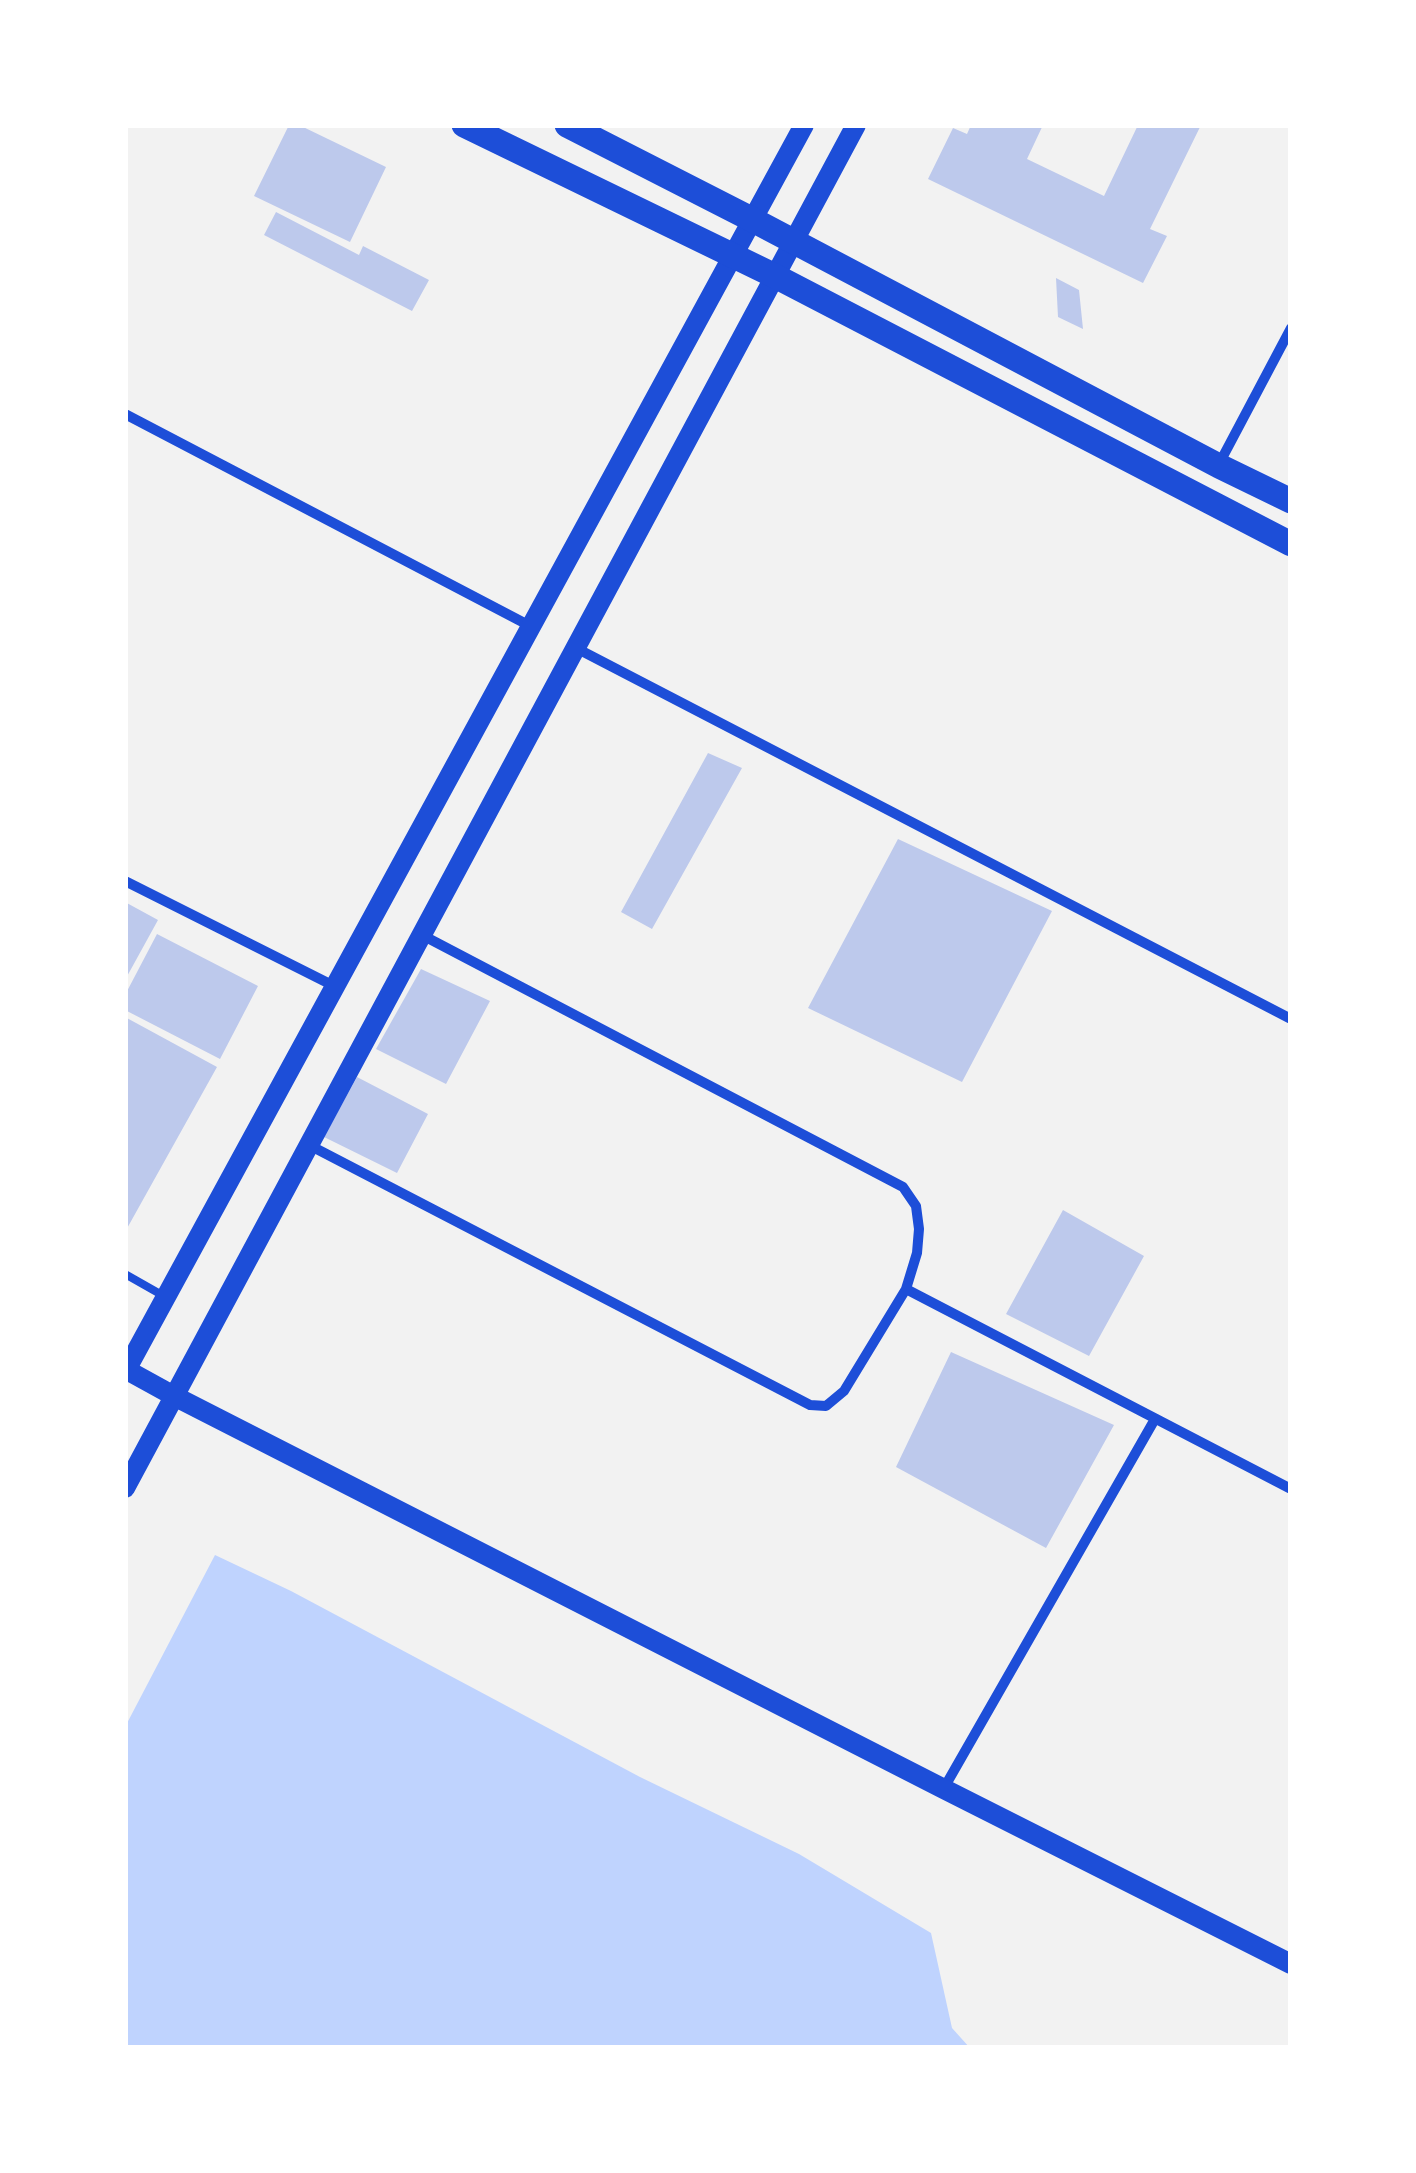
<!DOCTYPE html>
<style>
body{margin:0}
#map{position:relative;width:1416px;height:2173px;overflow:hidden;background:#f2f2f2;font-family:"Fira Sans Condensed",sans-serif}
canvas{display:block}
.frame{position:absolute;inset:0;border:128px solid #fff;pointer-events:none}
</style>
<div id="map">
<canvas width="1416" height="2173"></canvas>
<div class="frame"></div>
</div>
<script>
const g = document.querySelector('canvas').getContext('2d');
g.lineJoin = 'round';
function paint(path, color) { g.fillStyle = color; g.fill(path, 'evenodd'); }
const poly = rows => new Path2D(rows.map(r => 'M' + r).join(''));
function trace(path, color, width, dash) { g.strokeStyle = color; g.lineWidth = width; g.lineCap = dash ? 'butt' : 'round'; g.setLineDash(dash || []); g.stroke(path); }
const water = poly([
 [215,1555,291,1591,640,1777,799,1854,931,1933,952,2028,970,2048,125,2048,125,1727]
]);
const building = poly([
 [289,125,299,125,386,167,350,242,254,196],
 [971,125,1043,125,1027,159,1104,196,1138,125,1201,125,1150,229,1167,236,1143,283,928,179,953,128,967,134],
 [276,212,359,255,363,246,429,280,412,311,264,235],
 [1056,278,1079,290,1083,329,1058,317],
 [708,753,742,768,652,929,621,912],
 [898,839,1052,911,962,1082,808,1008],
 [125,902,158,920,125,980],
 [157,934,258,986,220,1059,125,1010,125,995],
 [421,969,490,1001,446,1084,376,1049],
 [125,1017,217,1067,125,1232],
 [357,1077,428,1114,397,1173,324,1137],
 [1063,1210,1144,1256,1089,1356,1006,1314],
 [951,1352,1114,1425,1046,1548,896,1467]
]);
const service = poly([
 [125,1274,162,1295]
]);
const minor = poly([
 [125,414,532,627],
 [1219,464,1291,328],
 [576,648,1291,1019],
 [125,881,334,986],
 [309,1145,810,1405,826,1406,844,1391,906,1289,917,1253,919,1229,916,1206,903,1187,422,935],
 [906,1289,1291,1489],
 [944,1788,1155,1419]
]);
const secondary = poly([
 [125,1369,174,1396,944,1789,1291,1964],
 [125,1372,804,125],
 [125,1488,856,125]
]);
const primary = poly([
 [464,125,775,276,1291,544],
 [567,125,753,220,1219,466,1291,501]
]);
paint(water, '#bfd3fe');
paint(building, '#bdc9ec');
trace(service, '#1d4ed8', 8);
trace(minor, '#1d4ed8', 10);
trace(secondary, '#1d4ed8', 20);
trace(primary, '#1d4ed8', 25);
</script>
